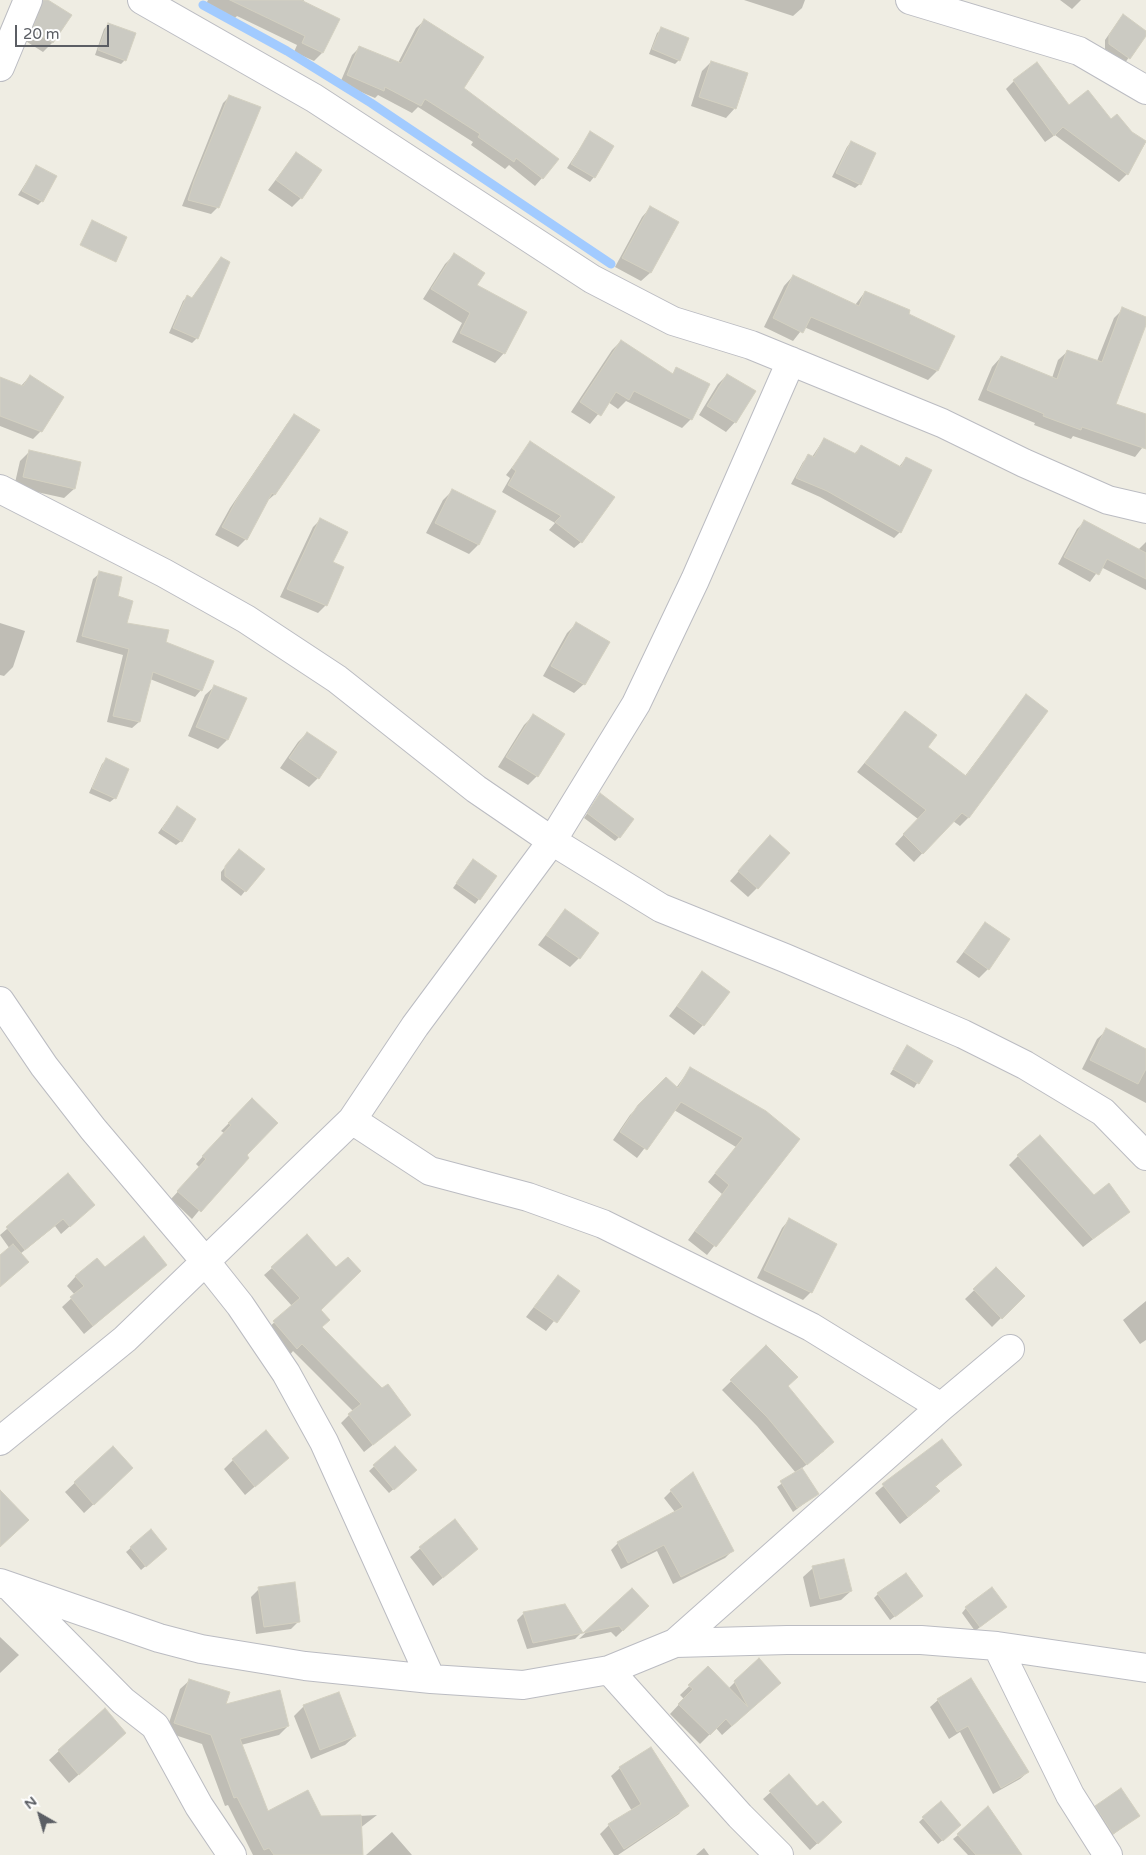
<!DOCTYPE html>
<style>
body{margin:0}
#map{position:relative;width:1146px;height:1855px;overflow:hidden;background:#efede3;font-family:"Varela Round",sans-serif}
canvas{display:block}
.north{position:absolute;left:15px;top:1790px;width:50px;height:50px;-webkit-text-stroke:4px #fff;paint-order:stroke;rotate:322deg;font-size:14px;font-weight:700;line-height:20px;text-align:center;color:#5b5e64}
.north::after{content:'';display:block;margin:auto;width:18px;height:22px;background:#5b5e64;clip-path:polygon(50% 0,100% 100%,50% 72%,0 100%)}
.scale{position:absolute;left:15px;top:25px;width:94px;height:22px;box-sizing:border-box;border:2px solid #5b5e64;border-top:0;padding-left:6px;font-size:15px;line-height:18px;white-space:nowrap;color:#5b5e64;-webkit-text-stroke:4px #fff;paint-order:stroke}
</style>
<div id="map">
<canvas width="1146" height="1855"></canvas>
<div class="north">N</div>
<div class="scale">20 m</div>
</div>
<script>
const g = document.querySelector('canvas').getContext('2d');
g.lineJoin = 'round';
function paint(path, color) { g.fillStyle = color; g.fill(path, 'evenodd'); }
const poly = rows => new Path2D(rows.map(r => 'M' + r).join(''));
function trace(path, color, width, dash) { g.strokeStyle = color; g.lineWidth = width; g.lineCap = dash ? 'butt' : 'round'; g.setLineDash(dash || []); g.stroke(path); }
const shadow = poly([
 [43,0,70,15,52,43,43,52,24,40,35,8],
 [208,0,304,0,303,2,322,53,314,61,294,52,297,45,237,16,233,20,205,6],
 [744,0,805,0,802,8,793,16],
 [1060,0,1081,0,1072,9],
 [1119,20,1146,32,1125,63,1105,49,1105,40],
 [424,21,462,88,542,178,535,186,509,165,505,169,471,145,473,142,418,107,412,113,378,95,375,98,340,83,352,55,359,48,398,63,416,28],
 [109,24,125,60,121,64,95,55,104,29],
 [662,29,679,60,675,64,649,54,657,33],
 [711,62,735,108,726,118,691,106,702,71],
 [1014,81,1146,142,1127,174,1119,182,1055,135,1045,142,1006,89],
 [230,96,218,207,211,214,182,206,223,103],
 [590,133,594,177,590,182,567,168],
 [851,142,860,184,855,188,832,177,847,147],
 [296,153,301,198,292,207,268,190],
 [36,167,42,201,38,205,18,195],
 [650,208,677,223,650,273,641,281,615,267,642,217],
 [454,255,475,286,504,353,495,363,452,342,462,323,423,299,445,264],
 [217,263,197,338,192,343,169,333,183,301,187,297,191,299],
 [793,276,855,305,865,292,907,314,937,371,928,380,804,327,793,341,764,327,784,286],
 [1123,309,1146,318,1114,405,1146,416,1146,443,1135,457,1073,436,1071,439,1034,425,1035,423,978,400,992,367,1001,357,1052,378,1058,360,1068,351,1097,361,1114,318],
 [621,341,672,374,677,369,691,419,682,428,626,401,618,409,608,402,590,424,571,412,612,350],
 [727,375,754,392,735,422,726,432,699,415,718,384],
 [30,376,41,431,33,439,0,426,0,379,21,386],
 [294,416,318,430,274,495,266,502,246,539,238,547,215,535,230,508,287,424],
 [824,439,854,454,861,447,899,467,906,458,900,532,894,538,820,497,791,484,803,462,809,456,812,457],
 [531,443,581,542,574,548,549,530,555,523,502,492,510,478,506,475],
 [29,452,80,463,74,489,64,498,14,487,20,461],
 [452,491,494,512,478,545,469,554,426,533,443,500],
 [320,520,331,563,326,605,318,613,280,597,313,527],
 [1084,522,1138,550,1146,542,1146,590,1101,567,1090,582,1058,564,1077,529],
 [100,573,116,597,125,624,165,643,201,690,195,697,150,679,139,722,132,728,107,722,123,655,76,642,93,579],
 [0,623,25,631,13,667,4,676,0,675],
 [576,624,608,642,584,684,574,693,543,676,567,633],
 [215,686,227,740,218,749,188,736,205,695],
 [1026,696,968,818,960,826,953,821,914,862,895,844,918,819,857,772,906,713,926,747,965,776],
 [533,716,537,776,528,785,498,767,524,725],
 [307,733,318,778,309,787,280,768,298,742],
 [106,760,115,798,110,802,89,793,102,764],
 [600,795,619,837,615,841,584,818],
 [177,807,181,841,176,845,158,833],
 [761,846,757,888,748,897,730,881],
 [235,855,263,869,241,896,221,880,221,872],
 [473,860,479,899,475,904,453,888],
 [565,910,579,958,570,967,538,945],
 [985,924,988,969,979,978,956,962],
 [702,973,703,1025,694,1035,669,1016],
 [1107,1030,1146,1050,1146,1103,1082,1069,1097,1039],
 [907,1047,931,1061,914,1088,890,1074],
 [690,1069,798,1139,707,1255,688,1240,722,1194,708,1182,736,1147,674,1110,637,1158,613,1140,630,1115,666,1079,676,1088],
 [252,1100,245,1155,192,1219,171,1199,200,1168,196,1164,224,1133,221,1131],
 [1018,1156,1094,1196,1128,1212,1083,1247,1009,1165],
 [36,1204,86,1212,61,1234,55,1226,20,1254,0,1286,0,1257,10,1249,0,1235],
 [789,1220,811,1292,803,1300,757,1278,782,1228],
 [165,1265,84,1334,62,1307,75,1295,67,1286,76,1276,104,1269],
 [272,1268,320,1310,320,1328,410,1415,364,1452,341,1423,353,1411,293,1351,289,1356,266,1330,292,1306,264,1275],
 [996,1269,1023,1296,992,1327,965,1299],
 [558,1276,578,1291,546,1331,526,1317],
 [1146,1301,1146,1340,1140,1344,1123,1320],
 [766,1347,824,1451,801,1469,817,1494,793,1512,777,1487,796,1473,757,1426,722,1390],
 [395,1447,411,1474,389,1493,369,1471],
 [112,1448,122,1478,84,1513,65,1492],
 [288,1458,245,1495,224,1469,233,1460],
 [913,1461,960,1465,935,1487,938,1491,931,1499,900,1524,875,1493],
 [671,1491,732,1551,725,1558,673,1584,657,1551,621,1569,611,1550,618,1543,675,1512,664,1498],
 [454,1520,477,1549,433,1586,410,1557],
 [150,1531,161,1553,141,1570,126,1552],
 [813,1568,851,1591,841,1600,810,1607,803,1577],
 [259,1589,299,1621,291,1629,256,1634,251,1597],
 [632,1589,648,1606,616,1637,611,1632,579,1639],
 [878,1594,917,1600,890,1620,874,1598],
 [966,1608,1001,1611,975,1631,962,1613],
 [524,1613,581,1633,575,1639,527,1649,517,1620],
 [0,1637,19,1655,0,1673],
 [708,1668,728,1689,735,1682,770,1692,722,1735,716,1728,700,1744,670,1714,684,1699,680,1695],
 [190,1680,224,1705,288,1726,279,1735,241,1745,267,1813,321,1818,377,1815,325,1855,253,1855,228,1805,225,1806,202,1744,166,1732,180,1689],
 [338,1693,355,1736,345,1745,311,1759,294,1716,304,1706],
 [938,1700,1028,1772,1020,1779,993,1794,960,1732,949,1739,930,1707],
 [104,1710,116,1742,69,1783,49,1760],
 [620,1768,687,1805,679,1814,618,1855,614,1855,600,1834,609,1825,632,1811,611,1776],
 [789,1776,833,1829,810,1850,763,1799],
 [941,1802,956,1829,938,1844,919,1822],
 [1096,1807,1138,1816,1103,1842,1087,1816],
 [392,1832,412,1855,366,1855],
 [958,1835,979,1855,968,1855,953,1839],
 [704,1848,709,1855,696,1855]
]);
const stream = poly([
 [203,5,287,51,371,103,611,264]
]);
const building = poly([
 [43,0,48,0,72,15,53,43,32,30,43,0],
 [230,0,301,0,340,19,323,53,302,43,305,36,230,0],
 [1123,14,1146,31,1146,36,1130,59,1109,44,1109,35,1123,14],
 [424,19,484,57,464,88,559,159,543,179,516,158,514,162,478,137,480,134,425,99,421,106,385,87,384,91,347,75,359,46,401,63,424,19],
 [108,23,136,33,126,61,98,50,108,23],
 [661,27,689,38,680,61,652,49,661,27],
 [711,61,748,73,736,109,699,97,711,61],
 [1037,62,1069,105,1088,90,1111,119,1117,114,1132,132,1146,141,1128,175,1063,127,1054,136,1013,80,1037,62],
 [229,95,261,107,219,208,188,200,194,181,229,95],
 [590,131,614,146,595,178,571,164,590,131],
 [851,141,876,153,861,185,836,173,851,141],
 [296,152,322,170,302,199,276,180,296,152],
 [36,165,57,176,43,202,22,191,36,165],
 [650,206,679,222,651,273,622,258,650,206],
 [92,220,127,237,116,262,80,245,92,220],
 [454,253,485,273,477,285,527,312,505,354,460,333,470,313,431,289,454,253],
 [221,257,230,262,198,339,173,328,187,295,192,298,221,257],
 [793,275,859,306,865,291,910,310,909,314,955,336,938,371,811,317,803,333,773,318,793,275],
 [1122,307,1146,317,1146,325,1116,404,1146,414,1146,449,1082,427,1081,430,1043,416,1044,414,987,390,1001,356,1057,379,1067,350,1102,362,1122,307],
 [621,340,673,374,676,367,710,384,692,420,634,391,629,400,616,392,601,416,580,402,621,340],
 [727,374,756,391,736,423,707,406,727,374],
 [30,375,64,397,42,432,0,416,0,377,23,386,30,375],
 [294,414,320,430,275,495,272,493,247,540,222,527,237,499,294,414],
 [824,438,856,454,861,445,901,467,906,457,932,470,901,533,827,491,796,478,808,454,814,457,824,438],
 [530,441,615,497,582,543,555,522,561,516,508,485,516,471,512,468,530,441],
 [29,450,81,462,75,489,23,477,29,450],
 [452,489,496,511,479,545,435,523,452,489],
 [320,518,348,532,333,562,344,567,327,606,287,589,320,518],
 [1084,520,1146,553,1146,579,1107,559,1099,575,1064,557,1084,520],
 [99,571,122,577,118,596,133,601,127,623,169,630,166,642,214,661,202,691,153,672,140,722,113,716,129,649,82,636,99,571],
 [576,622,610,642,585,685,551,666,576,622],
 [214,685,247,698,228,740,196,727,214,685],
 [1026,694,1048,711,969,818,962,813,923,854,903,834,926,810,865,763,905,711,937,735,928,747,966,776,1026,694],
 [533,714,565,734,538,777,506,757,533,714],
 [307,732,337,752,319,779,289,758,307,732],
 [106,758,129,769,116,799,92,788,106,758],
 [600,793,634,819,620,838,587,813,600,793],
 [177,806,196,819,182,842,162,829,177,806],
 [770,835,790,853,758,889,738,871,770,835],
 [239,849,265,869,246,892,225,876,225,866,239,849],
 [473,859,497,876,480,900,456,883,473,859],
 [565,909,599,933,580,959,546,935,565,909],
 [985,922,1010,939,989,970,964,952,985,922],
 [702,971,730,992,704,1026,677,1006,702,971],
 [1106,1028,1146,1049,1146,1069,1138,1084,1090,1060,1106,1028],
 [907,1045,933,1061,919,1084,893,1069,907,1045],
 [690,1067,766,1111,800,1139,716,1247,695,1231,729,1185,715,1173,743,1138,681,1102,647,1150,620,1132,638,1105,666,1077,678,1088,690,1067],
 [252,1098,278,1123,247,1155,249,1158,201,1212,177,1191,206,1159,202,1156,231,1125,228,1123,252,1098],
 [1040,1135,1094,1195,1109,1183,1130,1212,1093,1239,1017,1155,1040,1135],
 [68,1173,95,1205,70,1227,63,1219,25,1250,6,1227,68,1173],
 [789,1218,837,1244,812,1293,764,1270,789,1218],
 [307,1234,336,1267,348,1257,361,1271,321,1310,330,1320,322,1327,382,1388,388,1384,411,1415,373,1445,348,1414,361,1404,302,1344,297,1349,273,1321,300,1298,271,1267,307,1234],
 [144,1236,167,1265,93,1326,70,1297,84,1286,75,1276,97,1258,105,1267,144,1236],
 [13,1244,29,1262,0,1287,0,1255,13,1244],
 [996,1267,1025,1296,1002,1319,973,1289,996,1267],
 [558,1275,580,1291,557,1323,534,1307,558,1275],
 [766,1345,798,1377,788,1386,834,1442,807,1465,767,1417,730,1380,766,1345],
 [266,1430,289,1458,255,1487,232,1459,266,1430],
 [942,1439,962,1465,935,1486,940,1491,908,1517,882,1484,942,1439],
 [113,1446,133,1468,94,1505,74,1482,113,1446],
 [395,1446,417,1470,394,1490,373,1465,395,1446],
 [802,1468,819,1494,797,1508,780,1481,802,1468],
 [693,1472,734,1551,681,1577,664,1545,628,1563,617,1542,683,1507,670,1490,693,1472],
 [0,1490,29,1520,0,1547,0,1490],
 [455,1519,478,1549,443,1578,419,1547,455,1519],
 [151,1529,167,1549,146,1567,130,1547,151,1529],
 [844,1559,852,1591,820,1599,812,1566,844,1559],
 [906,1573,923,1596,895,1617,877,1593,906,1573],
 [295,1582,300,1622,264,1627,258,1587,295,1582],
 [992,1587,1007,1607,980,1627,965,1607,992,1587],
 [632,1588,649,1606,623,1631,619,1626,583,1633,632,1588],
 [565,1604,583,1633,533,1643,523,1612,565,1604],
 [759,1658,781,1683,732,1726,726,1719,710,1735,678,1704,693,1689,688,1685,708,1666,748,1707,734,1681,759,1658],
 [971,1678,1029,1772,1001,1788,968,1726,957,1732,937,1699,971,1678],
 [189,1679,230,1692,226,1704,280,1690,289,1726,240,1739,268,1811,308,1790,321,1816,361,1815,363,1855,274,1855,269,1848,264,1850,237,1797,234,1798,211,1735,174,1723,189,1679],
 [339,1692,356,1736,320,1750,303,1705,339,1692],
 [105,1708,126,1733,79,1775,58,1750,105,1708],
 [651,1747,689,1806,624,1849,608,1824,641,1804,619,1767,651,1747],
 [789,1774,817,1806,823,1801,842,1822,818,1844,769,1791,789,1774],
 [1121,1788,1140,1816,1113,1834,1095,1806,1121,1788],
 [941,1801,961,1825,943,1841,922,1817,941,1801],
 [988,1806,1022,1855,976,1855,957,1834,988,1806]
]);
const minor = poly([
 [142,0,314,98,592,279,673,321,751,345,942,423,1024,463,1108,500,1146,509],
 [910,0,1079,51,1146,90],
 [0,67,28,0],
 [0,489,164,573,246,619,337,679,476,789,552,841,661,908,785,958,963,1034,1025,1065,1103,1112,1146,1156],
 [0,1001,44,1066,93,1129,205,1261,240,1305,286,1373,324,1442,431,1679,523,1685,609,1670,675,1643,787,1640,921,1640,997,1646,1146,1668],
 [352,1120,430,1171,528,1197,603,1224,811,1327,941,1407],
 [0,1441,125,1339,352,1120,415,1026,552,841,636,704,695,580,791,361],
 [0,1583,159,1638,201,1649,305,1666,431,1679],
 [13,1590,123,1701,155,1726,199,1806,232,1855],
 [675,1643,941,1407,1010,1349],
 [997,1646,1070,1795,1108,1855],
 [609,1670,740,1816,779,1855]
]);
paint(shadow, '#0003');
trace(stream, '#a2cbff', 9);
paint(building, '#cbcac2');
trace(building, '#d3d0c1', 1);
trace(minor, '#bbbcc2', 30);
trace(minor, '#fff', 28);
</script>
